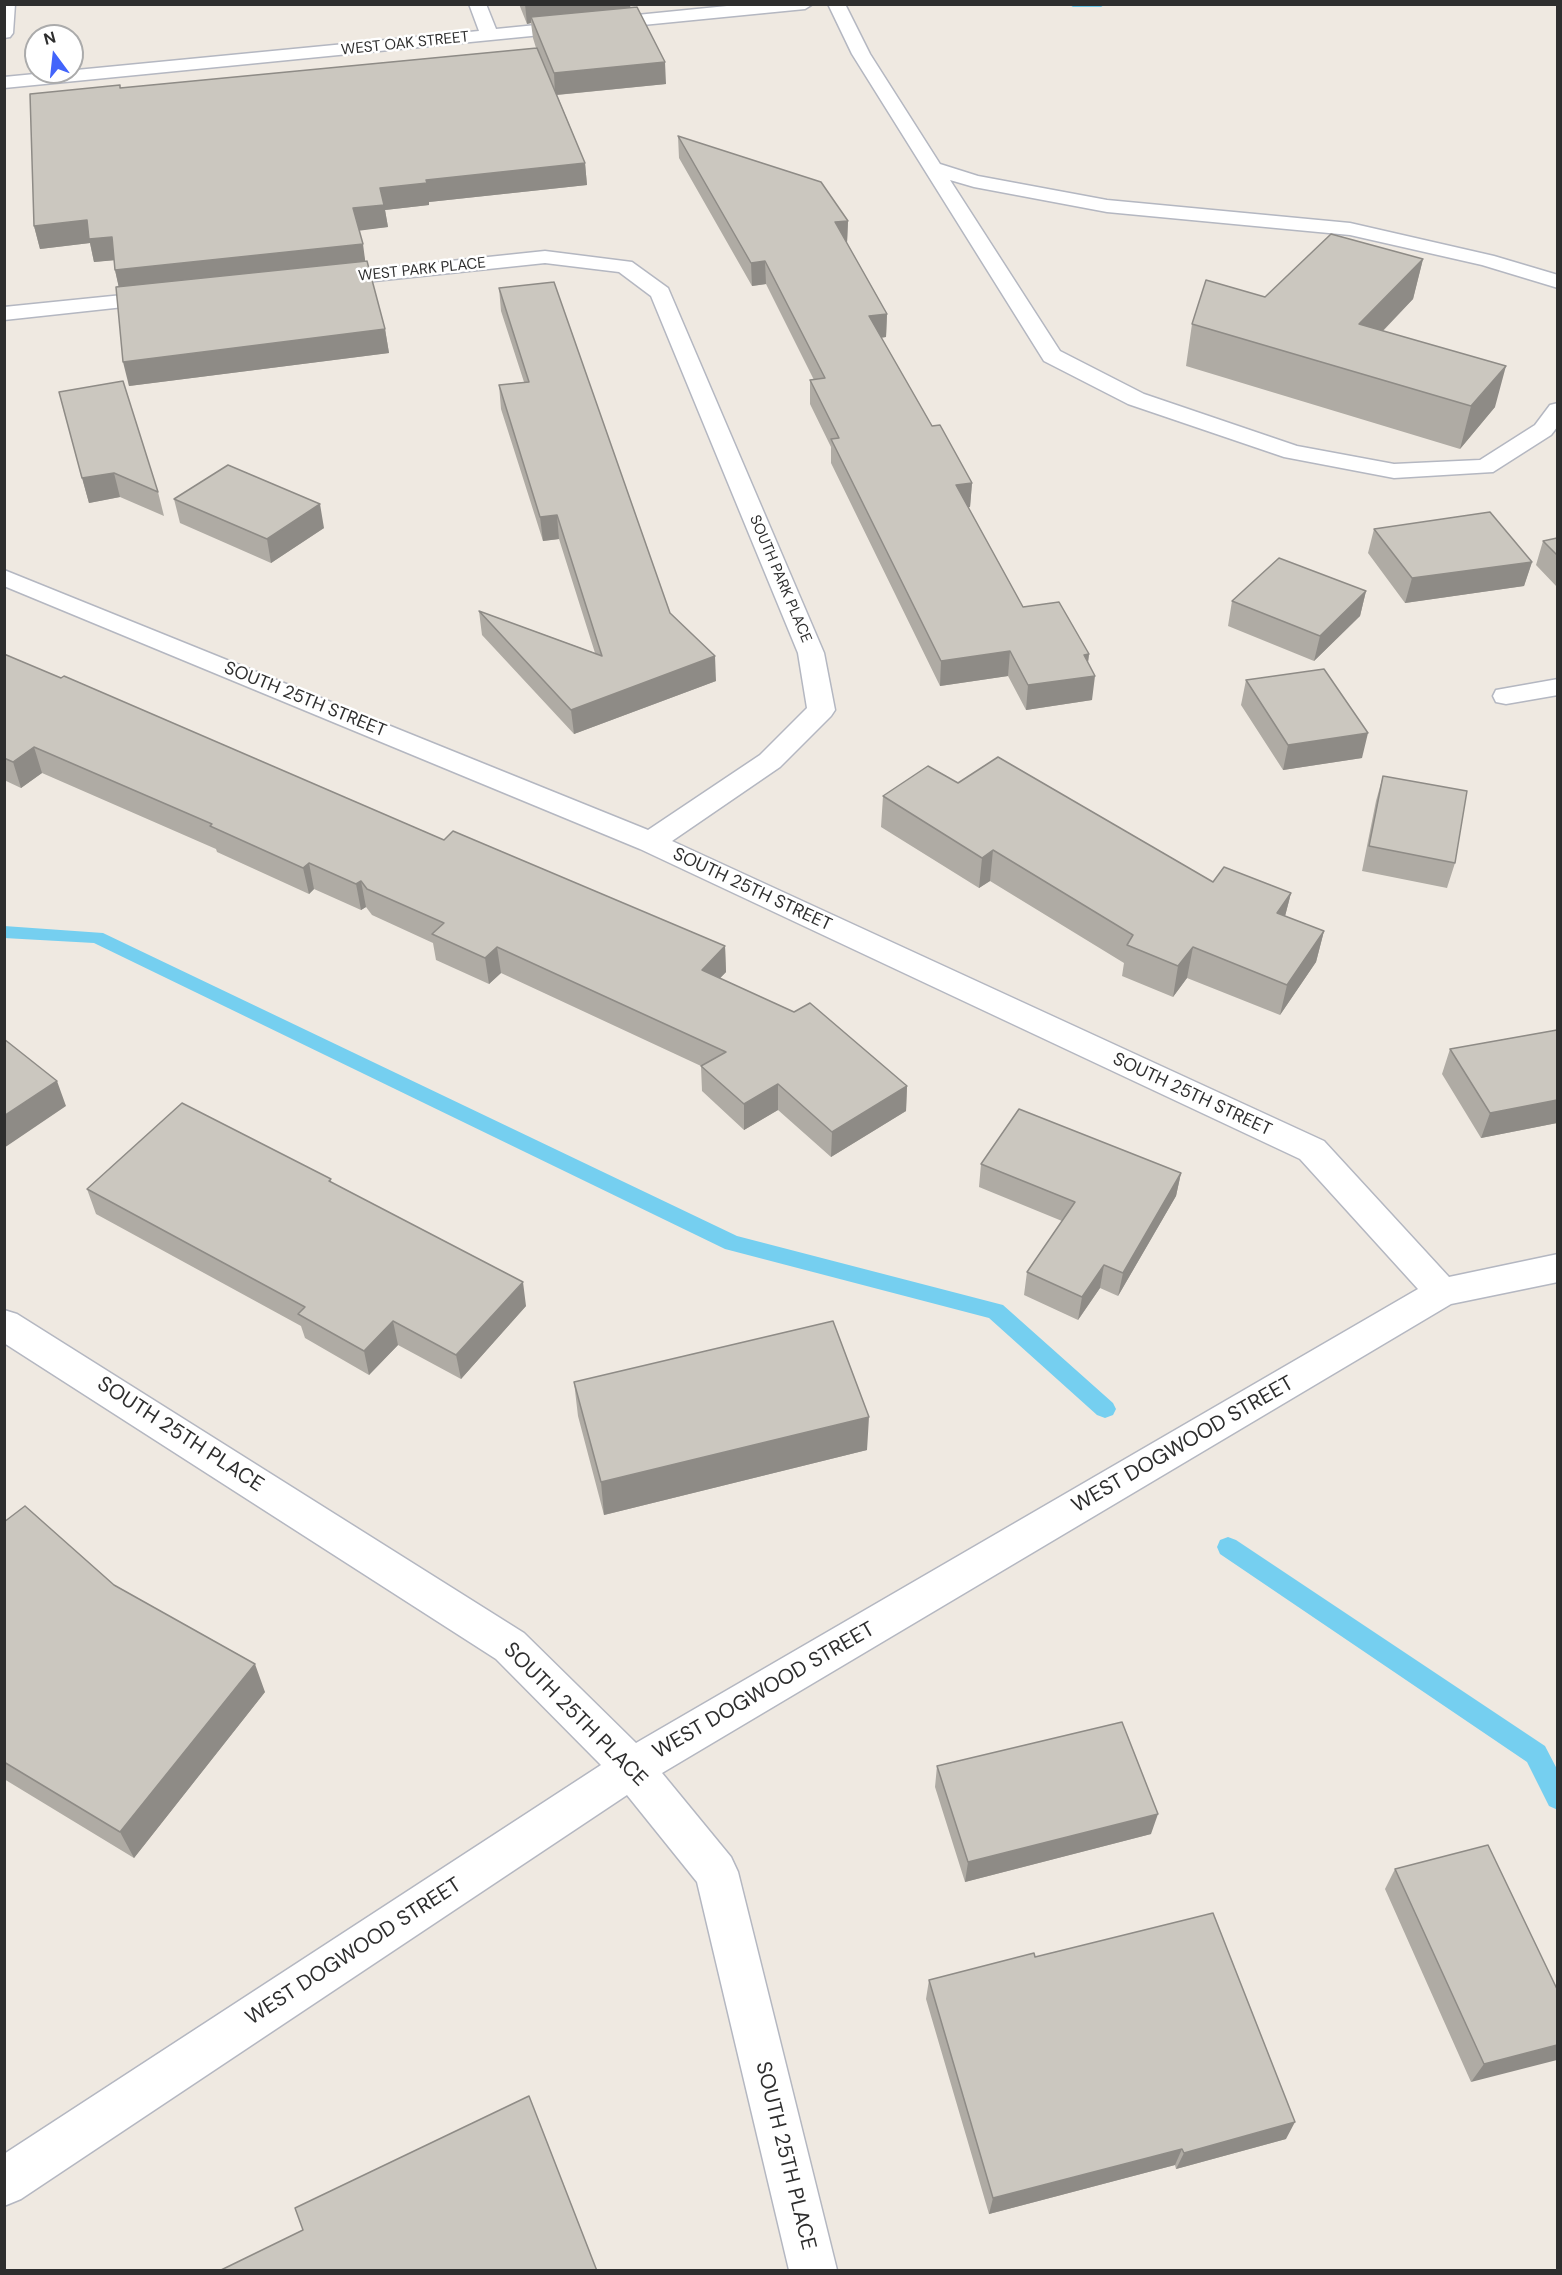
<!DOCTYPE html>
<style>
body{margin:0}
#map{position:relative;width:1562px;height:2275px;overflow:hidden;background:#efe9e1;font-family:"DM Sans",sans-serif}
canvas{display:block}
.frame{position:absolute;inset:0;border:6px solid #2e2e2e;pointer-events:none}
.north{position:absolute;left:24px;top:24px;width:60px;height:60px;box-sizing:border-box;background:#fff;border:2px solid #ababab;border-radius:50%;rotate:345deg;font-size:16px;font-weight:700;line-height:24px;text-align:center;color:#2e2e2e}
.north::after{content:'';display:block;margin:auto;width:21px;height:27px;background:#4264fb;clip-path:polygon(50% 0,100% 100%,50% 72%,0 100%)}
</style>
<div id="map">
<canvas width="1562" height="2275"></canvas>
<div class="frame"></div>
<div class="north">N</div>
</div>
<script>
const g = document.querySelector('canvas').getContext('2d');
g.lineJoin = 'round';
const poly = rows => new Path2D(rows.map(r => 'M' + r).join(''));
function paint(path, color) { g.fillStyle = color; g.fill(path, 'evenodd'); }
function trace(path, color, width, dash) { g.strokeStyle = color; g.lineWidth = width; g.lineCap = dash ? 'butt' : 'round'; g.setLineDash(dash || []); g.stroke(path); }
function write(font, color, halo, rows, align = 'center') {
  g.font = font + ' "DM Sans",sans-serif'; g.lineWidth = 5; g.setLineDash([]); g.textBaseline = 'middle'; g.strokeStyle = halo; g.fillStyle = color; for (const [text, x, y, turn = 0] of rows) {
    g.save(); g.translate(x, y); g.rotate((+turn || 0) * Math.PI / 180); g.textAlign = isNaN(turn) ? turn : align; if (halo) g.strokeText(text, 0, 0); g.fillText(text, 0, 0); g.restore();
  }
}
const stream = poly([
 [1068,4,1106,4,1101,7,1073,7,1068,4],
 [4,926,103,933,737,1236,1003,1305,1113,1403,1116,1409,1113,1415,1105,1418,1097,1415,989,1318,725,1249,94,943,4,938,4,926],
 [1228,1537,1236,1540,1545,1746,1558,1771,1558,1810,1549,1806,1527,1762,1220,1554,1217,1547,1220,1540,1228,1537]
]);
const minor = poly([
 [4,4,15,4,13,33,10,37,4,38,4,4],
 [469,4,486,4,496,29,747,4,813,4,805,9,4,88,4,77,479,31,469,4],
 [828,4,845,4,870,54,940,164,978,176,1107,200,1350,223,1494,256,1558,275,1558,288,1482,265,1350,235,1107,212,974,187,950,180,1060,351,1144,394,1297,446,1394,464,1480,460,1535,425,1550,405,1558,403,1558,426,1551,435,1493,472,1394,478,1284,457,1128,404,1044,361,852,54,828,4],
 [545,251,632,262,668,288,824,653,835,710,831,716,780,767,672,841,1324,1141,1449,1277,1558,1254,1558,1282,1451,1304,662,1773,731,1857,738,1872,837,2270,789,2270,697,1882,627,1795,21,2199,4,2206,4,2154,601,1765,496,1659,4,1343,4,1310,17,1314,524,1633,636,1743,1418,1289,1300,1159,640,849,4,586,4,570,648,830,760,755,807,708,798,653,651,296,619,272,545,263,327,286,320,284,316,280,320,276,327,274,545,251],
 [162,291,170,292,173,297,170,302,4,320,4,307,162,291],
 [1558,679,1558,695,1506,704,1496,702,1493,696,1496,690,1558,679]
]);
const wall = poly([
 [519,4,630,4,630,8,666,84,557,95,585,163,587,185,429,202,429,205,385,210,388,227,359,230,365,261,385,329,389,353,129,386,119,287,115,270,114,260,94,262,90,243,40,249,34,226,121,88,536,48,533,38,531,23,527,24],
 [678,136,848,221,847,243,887,314,886,337,881,338,932,426,972,483,970,507,968,507,1023,607,1089,654,1088,663,1092,700,1026,710,1008,676,940,686,831,463,831,447,810,404,810,380,814,380,766,284,752,286,679,158],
 [1423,259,1413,299,1383,331,1495,407,1460,449,1186,366,1192,324,1265,297],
 [499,288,670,613,716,681,574,734,482,635,479,611,595,653,559,539,543,541,501,409,499,385,524,382,501,311],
 [59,392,158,492,164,516,120,497,89,503],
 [174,499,324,528,271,563,180,523],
 [1374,529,1532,562,1524,586,1405,603,1368,553],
 [1557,538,1557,587,1536,565,1543,541],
 [1366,591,1360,616,1314,661,1228,626,1232,601],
 [4,654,444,840,725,946,726,972,720,978,907,1086,906,1111,831,1157,778,1110,744,1130,702,1091,701,1066,501,973,489,984,436,960,433,943,372,915,366,907,361,910,314,889,309,894,217,852,216,849,42,773,21,788,4,780],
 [1246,680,1362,758,1283,770,1241,705],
 [1383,776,1455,863,1447,888,1362,871,1376,801],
 [958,783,1213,882,1291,893,1285,916,1324,931,1316,962,1280,1015,1187,978,1173,997,1122,976,1124,963,990,881,979,888,881,827,883,796],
 [1557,1030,1557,1123,1481,1138,1442,1074,1450,1049],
 [981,1164,1181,1173,1176,1196,1118,1296,1100,1288,1078,1320,1024,1295,1027,1272,1062,1221,979,1187],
 [331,1179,331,1182,526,1306,461,1379,398,1345,369,1375,305,1338,301,1326,96,1214,87,1189],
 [574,1382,867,1450,604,1515,578,1416],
 [4,1522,114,1585,265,1692,134,1858,4,1779],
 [937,1766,1151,1834,965,1882,935,1787],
 [1395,1869,1557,1989,1471,2082,1385,1889],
 [1035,1957,1286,2139,1176,2169,1175,2165,989,2214,926,1999,929,1980]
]);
const shadedWall = poly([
 [525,4,630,4,631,13,531,17,531,23,527,24],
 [665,62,666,84,555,95,554,73],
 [585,163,587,185,429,202,429,205,385,210,388,227,357,231,353,208,380,188,426,180],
 [87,220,112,237,117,260,94,262,90,243,40,249,34,226],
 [848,221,847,243,834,245,835,222],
 [363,244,366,267,120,293,115,270],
 [1423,259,1413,299,1350,365,1359,324],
 [765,261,766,284,752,286,751,263],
 [887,314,886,337,868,339,869,316],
 [385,329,389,353,129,386,123,362],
 [1506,366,1495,407,1460,449,1471,406],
 [114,473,120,497,89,503,82,478],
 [972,483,970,507,954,509,956,485],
 [320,504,324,528,271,563,267,539],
 [557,515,559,539,543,541,540,517],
 [1532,562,1524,586,1405,603,1412,578],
 [1366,591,1360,616,1314,661,1320,636],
 [1010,651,1008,676,940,686,941,661],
 [1089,654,1086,677,1095,676,1092,700,1026,710,1028,685,1084,655],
 [715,656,716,681,574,734,571,710],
 [1368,733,1362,758,1283,770,1288,745],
 [34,747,42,773,21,788,13,762],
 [993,850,990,881,979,888,982,858],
 [309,863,314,889,309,894,303,868],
 [361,881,366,907,361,910,356,884],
 [1291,893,1283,924,1277,913],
 [1324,931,1316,962,1280,1015,1287,985],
 [725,946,726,972,703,996,702,970],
 [497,947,501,973,489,984,485,958],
 [1193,947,1187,978,1173,997,1178,966],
 [57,1081,66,1106,4,1148,4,1116],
 [778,1084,778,1110,744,1130,744,1104],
 [907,1086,906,1111,831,1157,832,1132],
 [1557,1100,1557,1123,1481,1138,1490,1113],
 [1181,1173,1176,1196,1118,1296,1123,1273],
 [1104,1265,1100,1288,1078,1320,1082,1297],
 [523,1282,526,1306,461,1379,456,1355],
 [393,1321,398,1345,369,1375,364,1351],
 [869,1417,867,1450,604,1515,601,1482],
 [255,1664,265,1692,134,1858,120,1832],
 [1158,1814,1151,1834,965,1882,968,1862],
 [1557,2045,1557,2060,1471,2082,1484,2064],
 [1295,2122,1286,2139,1176,2169,1184,2153],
 [1182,2149,1175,2165,989,2214,993,2198]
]);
const building = poly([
 [637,7,665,62,554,73,531,17,637,7],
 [537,48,585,163,426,180,427,183,380,188,384,205,353,208,363,244,115,270,112,237,89,239,87,220,34,226,30,94,120,85,120,88,537,48],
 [678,136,821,182,848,221,835,222,887,314,869,316,932,426,940,425,972,483,956,485,1023,607,1059,602,1089,654,1084,655,1095,676,1028,685,1010,651,941,661,831,439,839,438,810,380,825,378,765,261,751,263,678,136],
 [1331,234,1423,259,1359,324,1506,366,1471,406,1192,324,1206,280,1265,297,1331,234],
 [367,261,385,329,123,362,116,287,367,261],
 [554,282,670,613,715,656,571,710,479,611,602,656,557,515,540,517,499,385,529,382,499,288,554,282],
 [123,381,158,492,114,473,82,478,59,392,123,381],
 [228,465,320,504,267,539,174,499,228,465],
 [1490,512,1532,562,1412,578,1374,529,1490,512],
 [1557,538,1557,555,1543,541,1557,538],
 [1279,558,1366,591,1320,636,1232,601,1279,558],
 [4,654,61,678,64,676,444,840,453,831,725,946,702,970,794,1012,810,1003,907,1086,832,1132,778,1084,744,1104,701,1066,726,1052,497,947,485,958,432,934,444,923,367,889,361,881,356,884,309,863,303,868,210,826,212,824,34,747,13,762,4,758,4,654],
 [1324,669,1368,733,1288,745,1246,680,1324,669],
 [998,757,1213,882,1224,867,1291,893,1277,913,1324,931,1287,985,1193,947,1178,966,1127,945,1133,935,993,850,982,858,883,796,928,766,958,783,998,757],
 [1383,776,1467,791,1455,863,1369,846,1383,776],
 [1557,1030,1557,1100,1490,1113,1450,1049,1557,1030],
 [4,1039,57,1081,4,1116,4,1039],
 [182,1103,331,1179,329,1181,523,1282,456,1355,393,1321,364,1351,298,1314,305,1307,87,1189,182,1103],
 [1019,1109,1181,1173,1123,1273,1104,1265,1082,1297,1027,1272,1075,1202,981,1164,1019,1109],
 [833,1321,869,1417,601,1482,574,1382,833,1321],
 [25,1506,114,1585,255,1664,120,1832,4,1762,4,1522,25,1506],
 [1122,1722,1158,1814,968,1862,937,1766,1122,1722],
 [1488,1845,1557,1989,1557,2045,1484,2064,1395,1869,1488,1845],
 [1213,1913,1295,2122,1184,2153,1182,2149,993,2198,929,1980,1034,1953,1035,1957,1213,1913],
 [529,2096,597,2271,219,2271,303,2230,295,2208,529,2096]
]);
const farStreetnames = [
 ["WEST OAK STREET",405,44,-6],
 ["WEST PARK PLACE",422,270,-6],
 ["SOUTH PARK PLACE",780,579,67]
];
const streetNames = [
 ["SOUTH 25TH STREET",305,700,22],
 ["SOUTH 25TH STREET",752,890,25],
 ["SOUTH 25TH STREET",1192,1095,25]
];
const nearStreetnames = [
 ["SOUTH 25TH PLACE",180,1435,33],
 ["WEST DOGWOOD STREET",1183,1445,-30],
 ["WEST DOGWOOD STREET",764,1691,-30],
 ["SOUTH 25TH PLACE",575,1715,45],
 ["WEST DOGWOOD STREET",354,1952,-33],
 ["SOUTH 25TH PLACE",785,2156,76]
];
paint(stream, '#75cff0');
trace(minor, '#b4b7c1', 3);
paint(minor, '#fff');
paint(wall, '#afaba4');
paint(shadedWall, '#8e8b86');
paint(building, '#cbc7bf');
trace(building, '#8e8b86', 1.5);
write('15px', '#2e2e2e', '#fff', farStreetnames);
write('18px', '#2e2e2e', '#fff', streetNames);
write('21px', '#2e2e2e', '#fff', nearStreetnames);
</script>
